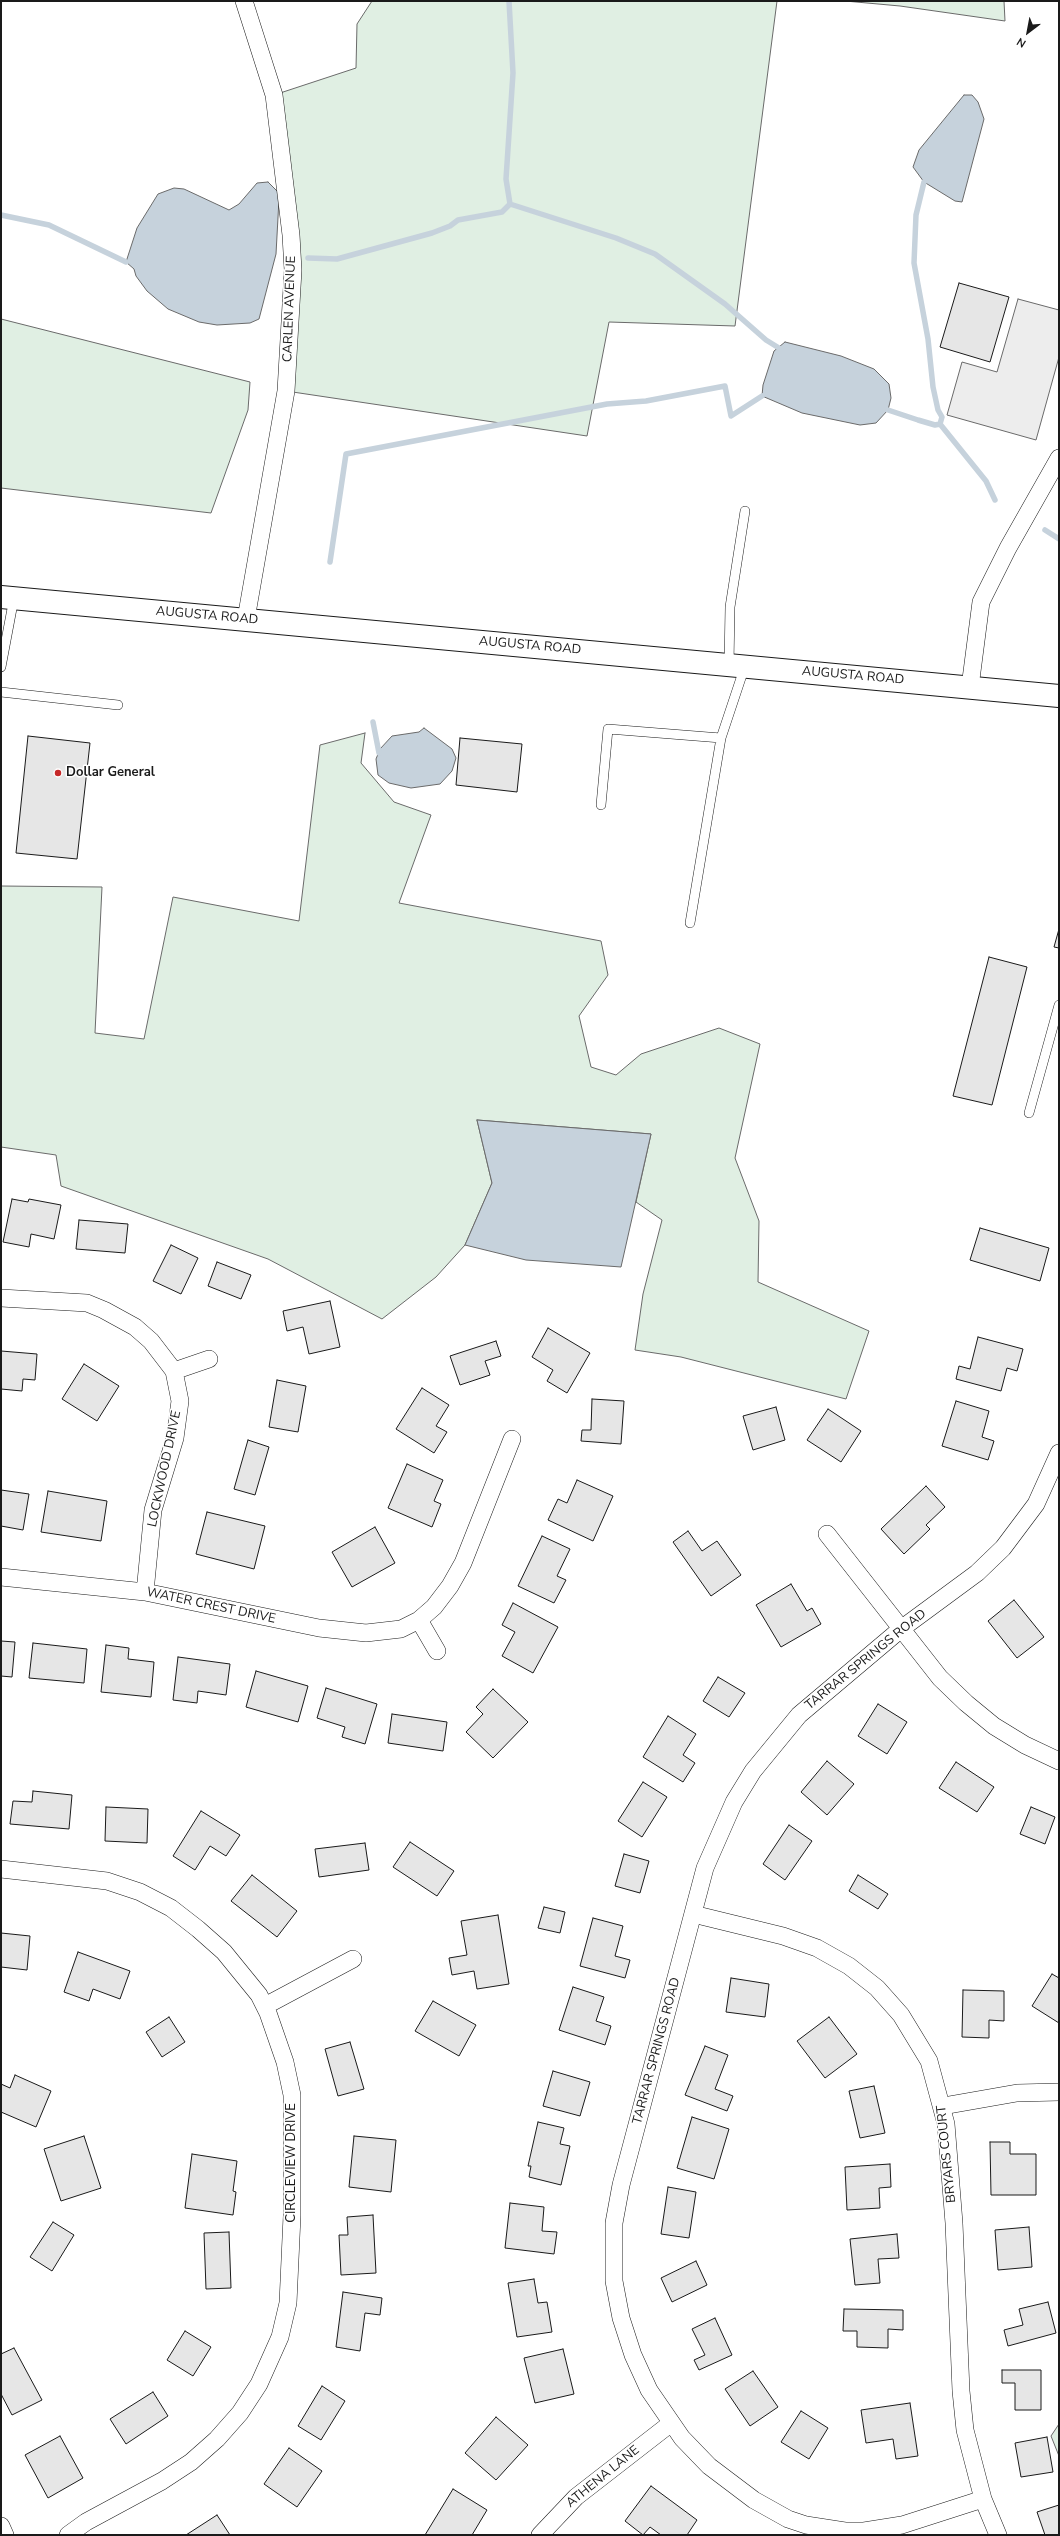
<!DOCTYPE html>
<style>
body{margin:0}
#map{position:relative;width:1060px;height:2536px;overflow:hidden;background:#fff;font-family:"Nunito Sans",sans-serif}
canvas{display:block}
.frame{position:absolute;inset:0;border:2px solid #1a1a1a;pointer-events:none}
.north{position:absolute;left:1008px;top:12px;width:40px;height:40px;-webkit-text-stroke:3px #fff;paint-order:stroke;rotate:212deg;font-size:11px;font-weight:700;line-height:16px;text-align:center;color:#1a1a1a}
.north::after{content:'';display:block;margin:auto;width:14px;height:18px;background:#1a1a1a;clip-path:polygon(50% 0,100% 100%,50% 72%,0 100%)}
</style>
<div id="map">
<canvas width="1060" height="2536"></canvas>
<div class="frame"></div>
<div class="north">N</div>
</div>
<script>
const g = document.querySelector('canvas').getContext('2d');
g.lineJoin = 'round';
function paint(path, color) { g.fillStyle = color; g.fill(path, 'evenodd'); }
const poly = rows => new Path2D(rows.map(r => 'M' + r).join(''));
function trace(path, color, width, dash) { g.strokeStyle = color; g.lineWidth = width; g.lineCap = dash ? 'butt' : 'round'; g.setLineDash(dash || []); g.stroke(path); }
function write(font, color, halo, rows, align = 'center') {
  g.font = font + ' "Nunito Sans",sans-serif'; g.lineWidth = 3; g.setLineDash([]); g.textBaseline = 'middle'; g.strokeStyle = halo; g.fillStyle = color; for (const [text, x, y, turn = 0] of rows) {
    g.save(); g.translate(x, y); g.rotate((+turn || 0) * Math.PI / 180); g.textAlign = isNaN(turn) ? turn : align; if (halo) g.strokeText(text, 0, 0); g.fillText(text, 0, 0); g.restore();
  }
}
const green = poly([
 [372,1,777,1,735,326,609,322,587,436,286,391,293,270,274,95,356,68,357,24,372,1],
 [845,1,1004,1,1005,21,900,6,845,1],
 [1,319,250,382,248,410,211,513,1,488,1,319],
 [365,733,361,763,394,802,431,815,399,903,601,941,608,975,579,1016,591,1067,616,1075,641,1054,719,1028,760,1044,735,1158,759,1221,758,1282,869,1331,846,1399,681,1357,635,1350,643,1294,662,1220,636,1202,651,1134,477,1120,492,1183,465,1245,436,1277,382,1319,268,1259,61,1186,56,1155,1,1147,1,886,102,887,95,1033,144,1039,173,897,299,921,320,745,365,733],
 [1059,2424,1059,2456,1051,2436,1059,2424]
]);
const parking = poly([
 [1018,299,1059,310,1059,357,1036,440,947,415,962,362,997,372,1018,299]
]);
const water = poly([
 [964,95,972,95,978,102,984,119,962,202,955,201,924,182,913,167,919,150,964,95],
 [268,182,279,193,279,199,276,254,259,319,250,323,217,325,199,322,168,309,147,291,136,276,134,269,126,262,137,228,158,194,174,188,184,189,229,210,239,204,257,183,268,182],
 [785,342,841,356,874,369,889,384,891,398,888,410,876,423,860,425,802,413,762,396,763,385,774,351,785,342],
 [424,728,452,749,456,758,452,771,440,784,411,788,389,783,378,775,376,759,380,749,392,736,419,732,424,728],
 [477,1120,651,1134,621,1267,526,1260,465,1245,492,1183,477,1120]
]);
const stream = poly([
 [509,1,513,73,506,179,510,204],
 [924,182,916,215,914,263,928,339,933,387,938,410,942,417,940,424],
 [510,204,616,238,655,254,725,304,766,340,779,348],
 [1,215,49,225,126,262],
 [308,258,337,259,432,233,450,226,458,220,502,212,510,204],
 [888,410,918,420,935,425,940,424],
 [940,424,986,481,995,500],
 [1045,530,1059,539],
 [330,562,346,454,607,404,646,401,725,386,731,416,762,396],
 [373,722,379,753]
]);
const building = poly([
 [959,283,1009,297,990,362,940,347,959,283],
 [28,736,90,743,77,859,16,853,28,736],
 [460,738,522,744,517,792,456,785,460,738],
 [1059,929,1059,948,1054,947,1059,929],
 [989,957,1027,967,992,1105,953,1096,989,957],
 [12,1199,28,1202,29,1199,61,1205,54,1239,31,1234,29,1247,3,1242,12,1199],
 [79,1220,128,1224,125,1253,76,1249,79,1220],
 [980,1228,1049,1248,1040,1281,970,1260,980,1228],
 [171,1245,198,1258,181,1294,153,1281,171,1245],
 [217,1262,251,1275,241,1299,208,1286,217,1262],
 [330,1301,340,1347,309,1354,303,1327,287,1331,283,1311,330,1301],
 [548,1328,590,1353,567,1393,547,1381,553,1370,532,1357,548,1328],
 [978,1337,1023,1349,1017,1371,1007,1368,1001,1391,956,1379,959,1366,970,1369,978,1337],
 [496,1341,501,1356,485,1361,490,1375,460,1385,450,1356,496,1341],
 [1,1351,37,1354,35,1380,23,1379,22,1391,1,1389,1,1351],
 [84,1364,119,1386,97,1421,62,1399,84,1364],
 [277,1380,306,1386,298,1432,269,1427,277,1380],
 [422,1388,449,1405,436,1426,447,1432,434,1453,396,1429,422,1388],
 [592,1399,624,1401,621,1444,581,1441,582,1430,591,1430,592,1399],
 [956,1401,989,1411,982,1437,994,1441,988,1460,942,1446,956,1401],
 [776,1407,785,1440,753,1450,743,1416,776,1407],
 [828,1409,861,1431,841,1462,807,1440,828,1409],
 [248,1440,269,1447,255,1495,234,1489,248,1440],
 [407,1464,443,1480,434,1501,441,1504,432,1527,388,1508,407,1464],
 [577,1480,613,1496,593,1541,548,1520,558,1499,567,1503,577,1480],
 [926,1486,945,1507,926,1525,930,1529,904,1554,881,1529,926,1486],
 [1,1490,29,1494,23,1530,1,1526,1,1490],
 [48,1491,107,1501,101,1541,41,1532,48,1491],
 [207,1512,265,1526,254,1569,196,1554,207,1512],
 [375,1527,395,1563,352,1587,332,1552,375,1527],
 [688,1531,702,1551,717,1541,741,1575,711,1596,673,1542,688,1531],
 [542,1536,570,1549,557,1576,566,1580,554,1603,518,1586,542,1536],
 [791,1584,807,1611,812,1608,821,1624,781,1647,756,1605,791,1584],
 [1014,1600,1044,1637,1017,1658,988,1621,1014,1600],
 [513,1603,558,1627,533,1673,502,1656,515,1632,502,1625,513,1603],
 [1,1641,15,1642,12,1677,1,1676,1,1641],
 [33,1643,87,1649,84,1683,29,1678,33,1643],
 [106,1645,129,1648,128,1659,154,1662,151,1697,101,1692,106,1645],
 [178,1657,230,1664,226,1695,198,1691,197,1703,173,1700,178,1657],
 [256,1671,308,1686,298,1722,246,1707,256,1671],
 [718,1677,745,1693,729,1717,703,1701,718,1677],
 [326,1688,377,1704,365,1744,342,1737,345,1727,317,1718,326,1688],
 [493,1689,528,1722,493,1758,466,1732,483,1714,476,1707,493,1689],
 [878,1704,907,1722,887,1754,858,1736,878,1704],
 [392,1714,447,1722,443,1751,388,1743,392,1714],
 [668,1716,696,1734,683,1755,695,1763,683,1782,643,1757,668,1716],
 [827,1761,854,1784,827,1815,801,1792,827,1761],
 [956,1762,994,1787,977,1812,939,1788,956,1762],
 [643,1782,667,1797,642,1837,618,1821,643,1782],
 [33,1791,72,1795,69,1829,10,1824,13,1801,32,1802,33,1791],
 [106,1807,148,1809,147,1843,105,1841,106,1807],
 [1031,1807,1055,1817,1045,1844,1020,1834,1031,1807],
 [201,1811,240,1835,226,1856,210,1846,195,1870,173,1856,201,1811],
 [789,1825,812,1841,785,1880,763,1864,789,1825],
 [410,1842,454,1871,437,1896,393,1867,410,1842],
 [365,1843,369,1870,319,1877,315,1849,365,1843],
 [624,1854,649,1861,640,1893,615,1886,624,1854],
 [252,1875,297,1911,277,1937,231,1901,252,1875],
 [858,1875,888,1894,878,1909,849,1891,858,1875],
 [544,1907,565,1912,560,1933,538,1928,544,1907],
 [498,1915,509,1984,477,1989,474,1971,452,1975,449,1958,467,1955,461,1921,498,1915],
 [593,1918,623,1926,615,1956,630,1960,625,1978,580,1966,593,1918],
 [1,1933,30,1936,27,1970,1,1967,1,1933],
 [78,1952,130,1971,120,1999,93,1989,89,2001,64,1992,78,1952],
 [1052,1974,1059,1978,1059,2023,1032,2006,1052,1974],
 [731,1978,769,1984,765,2017,726,2012,731,1978],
 [573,1987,604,1997,596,2021,611,2026,605,2045,559,2030,573,1987],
 [963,1990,1004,1991,1004,2021,989,2020,989,2038,962,2037,963,1990],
 [433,2001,476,2025,459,2056,415,2031,433,2001],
 [169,2017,185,2042,162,2057,146,2032,169,2017],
 [829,2017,857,2054,825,2078,797,2041,829,2017],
 [350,2042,364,2089,338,2096,325,2049,350,2042],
 [705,2046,728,2055,715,2089,733,2096,727,2111,685,2095,705,2046],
 [553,2071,590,2082,580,2116,543,2106,553,2071],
 [15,2075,51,2091,36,2127,1,2112,1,2084,10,2088,15,2075],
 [874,2086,885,2133,860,2138,849,2091,874,2086],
 [692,2117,729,2129,714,2179,677,2168,692,2117],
 [538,2122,564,2128,560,2144,570,2146,561,2185,529,2177,531,2166,528,2166,538,2122],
 [84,2136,101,2188,61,2201,44,2149,84,2136],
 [354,2136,396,2140,391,2192,349,2187,354,2136],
 [990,2142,1010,2142,1010,2154,1036,2154,1036,2195,991,2195,990,2142],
 [192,2154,237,2161,233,2191,236,2192,233,2215,185,2208,192,2154],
 [890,2164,891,2187,879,2188,880,2208,847,2210,845,2167,890,2164],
 [668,2187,696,2192,689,2238,661,2234,668,2187],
 [510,2203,544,2207,542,2231,557,2232,554,2254,505,2248,510,2203],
 [373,2215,376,2273,341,2275,339,2235,348,2235,347,2217,373,2215],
 [53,2222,74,2235,52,2271,30,2257,53,2222],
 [1029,2227,1032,2267,998,2270,995,2230,1029,2227],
 [229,2232,231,2288,206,2289,204,2233,229,2232],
 [897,2234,899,2258,878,2259,880,2283,855,2285,850,2239,897,2234],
 [696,2261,707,2285,672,2302,661,2278,696,2261],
 [534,2279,538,2303,547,2302,552,2332,517,2337,508,2283,534,2279],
 [343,2292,382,2298,380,2315,365,2313,360,2351,336,2347,343,2292],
 [1048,2302,1056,2333,1008,2346,1004,2330,1023,2325,1019,2309,1048,2302],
 [844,2309,903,2310,903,2330,888,2329,888,2348,857,2347,857,2331,843,2331,844,2309],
 [715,2318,732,2355,699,2370,694,2360,705,2355,692,2329,715,2318],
 [185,2331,211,2347,193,2376,167,2360,185,2331],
 [14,2348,42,2400,12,2415,1,2394,1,2354,14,2348],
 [563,2349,574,2394,535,2403,524,2358,563,2349],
 [1002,2370,1041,2370,1041,2410,1015,2410,1015,2383,1002,2383,1002,2370],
 [753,2371,778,2407,750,2426,725,2389,753,2371],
 [322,2386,345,2401,321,2440,298,2426,322,2386],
 [153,2392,168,2416,126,2444,110,2419,153,2392],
 [910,2403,918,2456,896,2459,893,2439,866,2443,861,2410,910,2403],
 [801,2411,828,2428,809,2459,781,2442,801,2411],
 [496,2417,528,2445,496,2480,465,2453,496,2417],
 [60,2436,83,2478,48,2498,25,2455,60,2436],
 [1047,2437,1053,2472,1021,2477,1015,2443,1047,2437],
 [289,2448,322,2471,297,2507,264,2484,289,2448],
 [651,2486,697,2520,687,2535,661,2535,650,2527,643,2535,625,2521,651,2486],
 [453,2489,487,2510,472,2535,425,2535,453,2489],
 [1059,2505,1059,2535,1045,2535,1037,2512,1059,2505],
 [217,2515,230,2535,186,2535,217,2515]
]);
const lane = poly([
 [729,665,730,607,745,511],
 [1,667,14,598],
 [1,692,118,705],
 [601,805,608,729,721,738,745,666],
 [690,923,721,738],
 [1029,1113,1059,1005]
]);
const street = poly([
 [244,1,274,95,291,235,293,270,286,391,246,619],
 [970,687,981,602,1008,548,1059,458],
 [1,1298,87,1303,104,1310,135,1327,151,1341,174,1371,180,1401,175,1438,153,1510,145,1592],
 [174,1371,209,1359],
 [827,1534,940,1678,966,1703,994,1726,1025,1745,1059,1761],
 [1,1577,145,1592,319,1628,366,1633,401,1629,419,1620,434,1607,450,1586,463,1563,512,1439],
 [419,1620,437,1651],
 [1,1869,107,1881,140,1892,171,1908,198,1929,224,1952,259,1995,268,2013,285,2062,292,2095,292,2216,288,2303,280,2337,259,2384,240,2413,217,2439,191,2462,162,2481,86,2522,68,2535],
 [693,1914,783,1936,817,1948,849,1966,877,1988,901,2015,929,2061,946,2124,954,2223,961,2391,965,2430,983,2499,998,2535],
 [265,2006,353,1959],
 [943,2106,1017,2093,1059,2092],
 [983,2499,902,2525,864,2531,845,2531,806,2525,788,2519,754,2500,709,2466,682,2438,649,2390,633,2355,621,2318,614,2281,614,2223,621,2185,705,1868,734,1802,753,1771,799,1715,901,1629,977,1573,1003,1548,1036,1504,1059,1453],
 [1,2526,5,2535],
 [540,2535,576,2497,670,2424]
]);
const primary = poly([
 [1,597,1059,696]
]);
const markers = [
 [58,773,4,"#c62828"]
];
const streetNames = [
 ["CARLEN AVENUE",290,309,-88],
 ["AUGUSTA ROAD",207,616,5],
 ["AUGUSTA ROAD",530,646,5],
 ["AUGUSTA ROAD",853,676,5],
 ["LOCKWOOD DRIVE",165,1469,-78],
 ["WATER CREST DRIVE",211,1606,12],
 ["TARRAR SPRINGS ROAD",866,1660,-39],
 ["TARRAR SPRINGS ROAD",657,2051,-75],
 ["BRYARS COURT",947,2154,-96],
 ["CIRCLEVIEW DRIVE",292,2163,-90],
 ["ATHENA LANE",603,2477,-39]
];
const poiNames = [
 ["Dollar General",66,773]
];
paint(green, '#e0efe3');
trace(green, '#6a6a6a', 1);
paint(parking, '#ededed');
trace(parking, '#6a6a6a', 1);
paint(water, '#c6d2dc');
trace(water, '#6a6a6a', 1);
trace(stream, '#c6d2dc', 5.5);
paint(building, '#e6e6e6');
trace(building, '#1a1a1a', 1);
trace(lane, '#1a1a1a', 10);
trace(street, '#1a1a1a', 18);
trace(primary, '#1a1a1a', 24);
trace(lane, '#fff', 9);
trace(street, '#fff', 17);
trace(primary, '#fff', 22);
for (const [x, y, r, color] of markers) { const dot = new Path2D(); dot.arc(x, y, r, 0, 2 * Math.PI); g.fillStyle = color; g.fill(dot); trace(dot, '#fff', 1.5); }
write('13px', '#1a1a1a', '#fff', streetNames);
write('bold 13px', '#1a1a1a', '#fff', poiNames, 'left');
</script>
